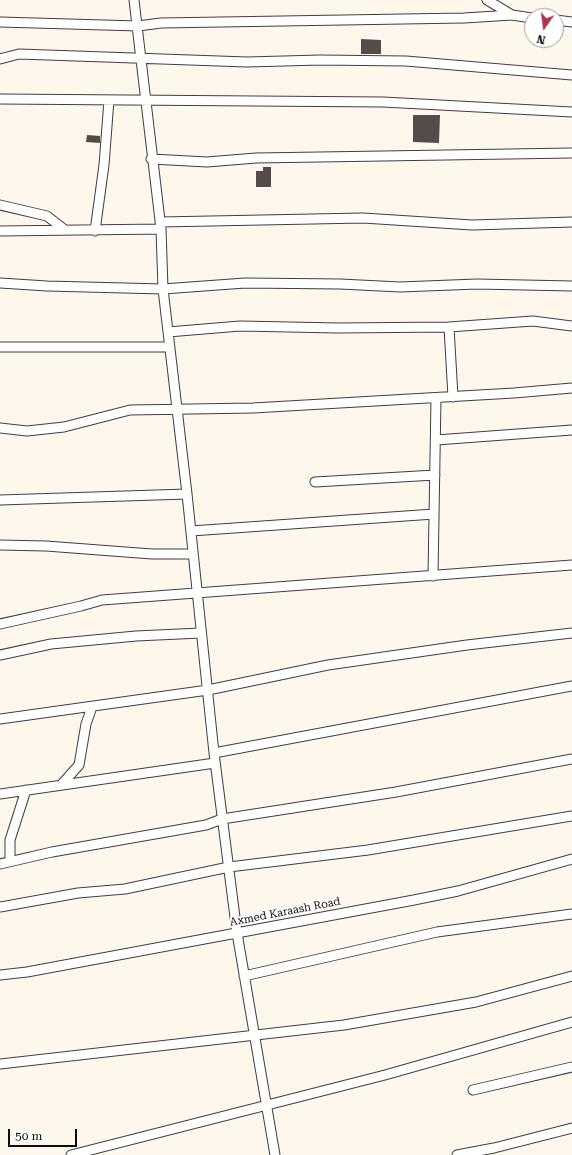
<!DOCTYPE html>
<style>
body{margin:0}
#map{position:relative;width:572px;height:1155px;overflow:hidden;background:#fdf7ed;font-family:"Roboto Serif",serif}
canvas{display:block}
.north{position:absolute;left:524px;top:8px;width:40px;height:40px;box-sizing:border-box;background:#fff;border:1px solid #9e9e9e;border-radius:50%;rotate:194deg;font-size:11px;font-weight:700;line-height:16px;text-align:center;color:#0c0c0c}
.north::after{content:'';display:block;margin:auto;width:14px;height:18px;background:#ac344e;clip-path:polygon(50% 0,100% 100%,50% 72%,0 100%)}
.scale{position:absolute;left:8px;top:1129px;width:69px;height:18px;box-sizing:border-box;border:2px solid #0c0c0c;border-top:0;padding-left:5px;font-size:12px;line-height:14px;white-space:nowrap;color:#0c0c0c;-webkit-text-stroke:3px #fff;paint-order:stroke}
</style>
<div id="map">
<canvas width="572" height="1155"></canvas>
<div class="north">N</div>
<div class="scale">50 m</div>
</div>
<script>
const g = document.querySelector('canvas').getContext('2d');
g.lineJoin = 'round';
function paint(path, color) { g.fillStyle = color; g.fill(path, 'evenodd'); }
const poly = rows => new Path2D(rows.map(r => 'M' + r).join(''));
function trace(path, color, width, dash) { g.strokeStyle = color; g.lineWidth = width; g.lineCap = dash ? 'butt' : 'round'; g.setLineDash(dash || []); g.stroke(path); }
function write(font, color, halo, rows, align = 'center') {
  g.font = font + ' "Roboto Serif",serif'; g.lineWidth = 4; g.setLineDash([]); g.textBaseline = 'middle'; g.strokeStyle = halo; g.fillStyle = color; for (const [text, x, y, turn = 0] of rows) {
    g.save(); g.translate(x, y); g.rotate((+turn || 0) * Math.PI / 180); g.textAlign = isNaN(turn) ? turn : align; if (halo) g.strokeText(text, 0, 0); g.fillText(text, 0, 0); g.restore();
  }
}
const building = poly([
 [361,39,381,40,381,54,361,54],
 [413,115,440,115,439,143,413,142],
 [87,135,100,136,100,143,86,142],
 [263,167,271,167,271,187,256,187,256,171,263,171]
]);
const street = poly([
 [134,0,161,229,163,289,187,494,214,753,237,933,275,1155],
 [487,0,512,15],
 [556,20,572,22],
 [0,22,138,26,161,23,464,18,512,15,532,18],
 [0,59,19,54,247,62,320,60,406,61,572,75],
 [0,99,383,102,572,112],
 [151,159,207,162,256,158,572,153],
 [0,205,47,216,65,230],
 [160,222,363,218,472,225,572,222],
 [0,231,161,229],
 [95,231,104,165,109,100],
 [0,283,47,286,163,289,245,283,340,284,400,287,477,284,572,286],
 [168,332,240,326,338,328,449,327],
 [0,347,170,347],
 [453,397,449,327,533,321,572,326],
 [0,428,27,431,64,427,130,410,253,408,514,393,572,388],
 [436,440,572,430],
 [315,482,435,475],
 [0,500,187,494],
 [191,531,434,514],
 [0,545,46,546,152,554,193,554],
 [433,576,436,398],
 [0,624,81,606,102,600,572,565],
 [0,655,51,644,136,636,201,633],
 [0,719,208,690,328,665,467,645,572,633],
 [214,753,572,686],
 [62,784,79,765,86,724,92,707],
 [0,794,215,763],
 [10,861,10,840,26,790],
 [0,864,52,852,206,825,222,819,396,792,572,759],
 [0,907,78,893,125,889,229,867,368,850,572,816],
 [0,975,27,972,414,900,458,891,572,859],
 [244,976,437,932,572,914],
 [0,1064,344,1025,476,1002,572,976],
 [473,1090,572,1067],
 [71,1155,385,1075,572,1022],
 [457,1155,494,1148,572,1128]
]);
const streetNames = [
 ["Axmed Karaash Road",285,912,-11]
];
paint(building, '#534c4a');
trace(street, '#3f3f3f', 11);
trace(street, '#fff', 9);
write('11px', '#0c0c0c', '#fff', streetNames);
</script>
